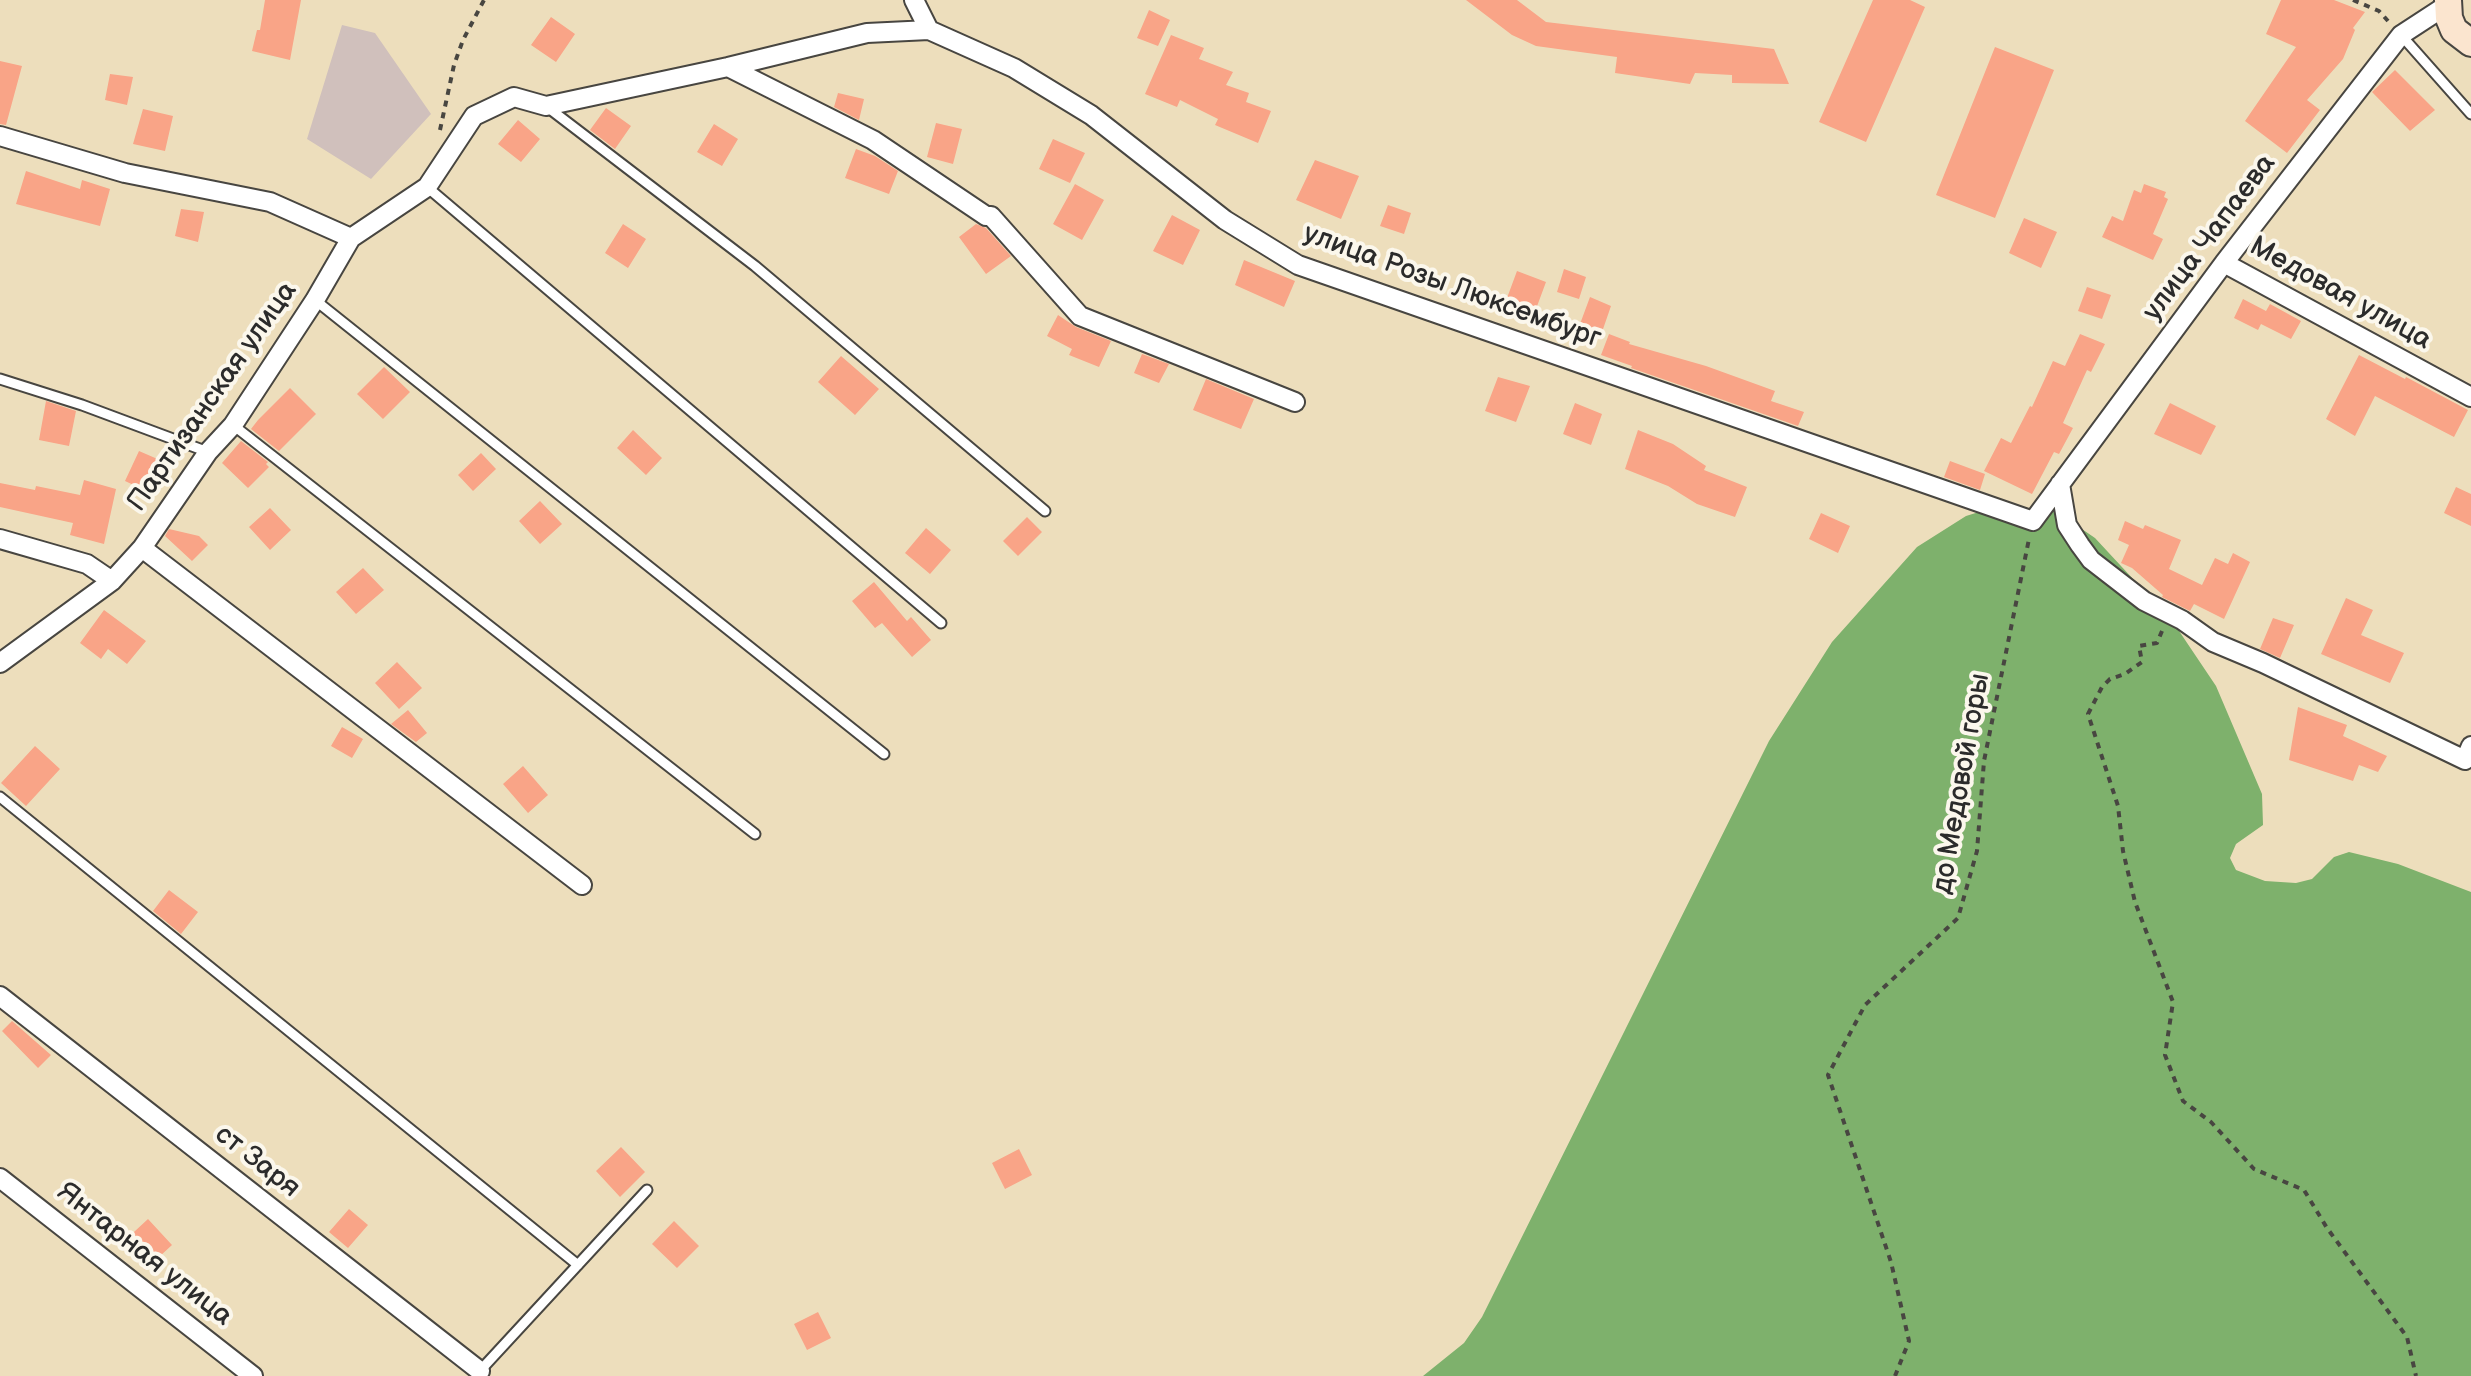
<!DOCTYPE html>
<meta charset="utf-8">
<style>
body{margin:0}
canvas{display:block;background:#eddebc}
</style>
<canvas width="2471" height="1376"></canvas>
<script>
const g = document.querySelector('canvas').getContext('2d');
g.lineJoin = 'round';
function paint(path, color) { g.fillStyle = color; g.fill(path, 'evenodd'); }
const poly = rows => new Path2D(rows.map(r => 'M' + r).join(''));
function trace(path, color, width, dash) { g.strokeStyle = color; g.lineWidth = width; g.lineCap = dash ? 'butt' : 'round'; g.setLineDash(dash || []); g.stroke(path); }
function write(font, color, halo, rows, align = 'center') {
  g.font = font + ' "Balsamiq Sans",sans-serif'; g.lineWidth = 8; g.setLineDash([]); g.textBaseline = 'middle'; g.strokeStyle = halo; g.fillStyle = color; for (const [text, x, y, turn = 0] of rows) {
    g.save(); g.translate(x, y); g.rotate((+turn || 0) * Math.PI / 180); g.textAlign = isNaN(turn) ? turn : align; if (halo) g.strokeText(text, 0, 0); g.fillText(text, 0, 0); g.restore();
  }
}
const industrial = poly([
 [342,25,375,33,431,114,371,179,307,139]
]);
const forest = poly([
 [1995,507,2057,512,2095,538,2173,622,2216,686,2262,794,2263,825,2236,844,2230,858,2236,870,2265,881,2296,883,2312,879,2334,857,2349,852,2398,864,2471,892,2471,1376,1423,1376,1464,1343,1482,1317,1769,741,1832,642,1917,547,1966,516]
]);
const building = poly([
 [265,0,301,0,290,60,252,51,257,30,260,30],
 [1466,0,1517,0,1546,22,1774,49,1789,84,1732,83,1732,75,1695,73,1690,84,1615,73,1617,57,1536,46,1512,35],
 [1873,0,1910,0,1925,7,1866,142,1819,122],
 [2281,0,2334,0,2365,12,2353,28,2355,30,2343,59,2307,100,2320,110,2287,153,2245,121,2296,47,2266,34],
 [1149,10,1170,20,1158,46,1137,38],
 [551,17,575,34,556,62,531,45],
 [1171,35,1204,48,1199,59,1233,72,1226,85,1249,93,1246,102,1271,111,1258,143,1215,125,1218,119,1180,100,1177,107,1145,94],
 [1995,47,2054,70,1995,218,1936,195],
 [0,61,22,66,6,125,0,124],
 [2395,70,2435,110,2410,131,2372,92],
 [110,74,133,77,127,105,105,100],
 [838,93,864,99,859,120,834,107],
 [606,108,631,126,615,149,590,130],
 [143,109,173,116,165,151,133,144],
 [518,120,540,139,521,162,498,144],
 [936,123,962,129,953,164,927,157],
 [714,124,738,139,722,166,697,152],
 [1053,139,1085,153,1070,183,1039,169],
 [856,149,875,156,898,171,889,194,845,178],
 [1315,160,1359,176,1341,219,1296,200],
 [26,171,80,189,82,180,110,189,100,226,16,204],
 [1075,184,1104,200,1082,240,1053,224],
 [2144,184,2166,192,2164,197,2168,199,2153,234,2163,239,2153,260,2102,237,2112,216,2123,221,2134,190,2141,193],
 [1388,205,1411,213,1404,234,1380,226],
 [181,209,204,212,198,242,175,236],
 [1172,215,1200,230,1183,265,1153,251],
 [2024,218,2057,232,2041,268,2009,253],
 [623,224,646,239,628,268,605,253],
 [976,224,986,228,1011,256,986,274,959,237],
 [1244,260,1295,281,1284,307,1235,285],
 [1564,269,1586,277,1579,299,1557,292],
 [1517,271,1546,282,1536,309,1507,298],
 [2087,287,2111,295,2102,319,2078,311],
 [1590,297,1611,306,1602,332,1580,324],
 [2243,299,2266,311,2270,304,2301,321,2291,339,2261,324,2258,330,2234,318],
 [1058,315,1076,327,1111,341,1099,367,1069,355,1072,349,1047,336],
 [1609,334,1630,342,1629,344,1706,366,1775,391,1771,401,1804,412,1798,426,1631,368,1632,366,1601,355],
 [2080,334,2105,344,2091,372,2087,370,2063,423,2073,428,2059,454,2054,452,2032,494,1984,471,2001,438,2011,443,2030,406,2032,407,2053,361,2065,366],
 [1142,354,1169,364,1159,383,1134,373],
 [2359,355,2405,379,2406,377,2468,410,2454,437,2375,396,2355,436,2326,419],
 [841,356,879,389,855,415,818,382],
 [384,367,410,392,383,419,357,394],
 [1498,377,1530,386,1516,422,1485,411],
 [1206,379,1254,399,1241,429,1193,410],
 [290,388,316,414,279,451,251,429,258,420],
 [46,401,76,411,69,446,39,440],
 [1575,403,1602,414,1591,445,1563,434],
 [2170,403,2216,426,2201,455,2154,434],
 [633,430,662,458,646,475,617,448],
 [1638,430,1673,444,1706,466,1704,470,1747,487,1735,517,1697,504,1668,486,1625,469],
 [241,441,268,462,266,464,269,467,248,488,222,463],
 [139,451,169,464,155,495,125,481],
 [481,453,496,469,473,491,458,475],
 [1950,461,1985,474,1980,490,1944,477],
 [84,480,116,489,104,544,70,535,73,523,0,507,0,483,35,490,36,486,80,495],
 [2456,487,2471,494,2471,526,2444,513],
 [540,501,562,524,540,544,519,521],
 [270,508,291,530,270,550,249,527],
 [1821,513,1850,526,1838,553,1809,539],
 [1027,517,1042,532,1018,556,1003,541],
 [2125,521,2143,529,2145,525,2181,540,2169,569,2202,585,2215,558,2228,564,2233,553,2250,562,2224,619,2194,604,2190,611,2162,597,2163,595,2132,568,2121,563,2129,545,2118,540],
 [926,528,951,550,930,574,905,553],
 [169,529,199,536,208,545,192,561,165,536],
 [363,568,384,590,356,614,336,592],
 [874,582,907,621,911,617,931,640,912,657,882,623,875,628,852,601],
 [2346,598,2373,610,2361,635,2404,653,2390,683,2321,654],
 [104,610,146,641,127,664,108,649,101,659,80,643],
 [2273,618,2294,625,2280,658,2260,649],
 [397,662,422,688,399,709,375,683],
 [2298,707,2347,725,2343,736,2387,756,2378,772,2359,765,2353,781,2289,760],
 [408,710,427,733,416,742,391,724],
 [342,727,363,739,352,758,331,746],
 [35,746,60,769,26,806,1,783],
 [523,766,548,795,528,813,503,784],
 [169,890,198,912,181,934,153,911],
 [12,1021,51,1055,38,1068,2,1031],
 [621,1147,645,1172,620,1197,596,1171],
 [1019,1149,1032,1175,1005,1189,992,1163],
 [349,1209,368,1225,348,1248,329,1232],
 [148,1219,172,1245,145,1270,121,1244],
 [674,1221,699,1246,677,1268,652,1244],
 [818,1312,831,1338,807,1350,794,1324]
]);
const path = poly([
 [2353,0,2379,11,2388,21],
 [440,130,454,65,463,40,484,0],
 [2162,631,2157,643,2139,646,2142,662,2125,674,2110,679,2102,687,2088,714,2118,806,2123,851,2135,902,2173,1002,2165,1055,2183,1101,2211,1122,2254,1169,2304,1190,2327,1228,2407,1337,2416,1376],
 [1895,1376,1909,1341,1891,1262,1828,1075,1865,1005,1958,918,1977,851,1984,761,2029,539]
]);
const lane = poly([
 [2401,35,2471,114],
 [546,106,755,266,1045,511],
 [427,187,941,623],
 [315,300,884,754],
 [0,379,82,405,208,452],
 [233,425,755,834],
 [0,797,578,1265],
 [477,1374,647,1190]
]);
const street = poly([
 [914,0,929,30,1014,68,1091,115,1225,220,1298,265,2033,521,2224,263,2401,35,2447,5],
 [728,67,873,140,986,216,991,216,1080,316,1295,402],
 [0,136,125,173,270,202,351,238],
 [2224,263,2471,397],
 [2060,484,2067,525,2080,545,2091,560,2144,601,2182,620,2213,642,2263,663,2465,760,2471,746],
 [0,539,87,564,112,581],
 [142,548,582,885],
 [0,663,112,581,142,548,208,452,233,425,315,300,351,238,427,187,474,116,514,97,546,106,728,67,867,33,929,30],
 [0,996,480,1371],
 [0,1178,253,1376]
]);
const secondary = poly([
 [2448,0,2449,18,2454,30,2471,43]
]);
const streetNames = [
 ["улица Чапаева",2210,238,-53],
 ["улица Розы Люксембург",1452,287,20],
 ["Медовая улица",2340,294,29],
 ["Партизанская улица",213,397,-55],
 ["до Медовой горы",1962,784,-80],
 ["ст Заря",257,1162,38],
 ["Янтарная улица",144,1255,38]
];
paint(industrial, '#d0c0bc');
paint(forest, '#7eb16c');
paint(building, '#f9a487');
trace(lane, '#484641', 13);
trace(street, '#484641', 22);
trace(secondary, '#484641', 30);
trace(path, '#484641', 4, [6, 6]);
trace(lane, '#fff', 9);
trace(street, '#fff', 18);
trace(secondary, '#fbe5cf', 26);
write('28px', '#2b2b2b', '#fbf7ec', streetNames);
</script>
